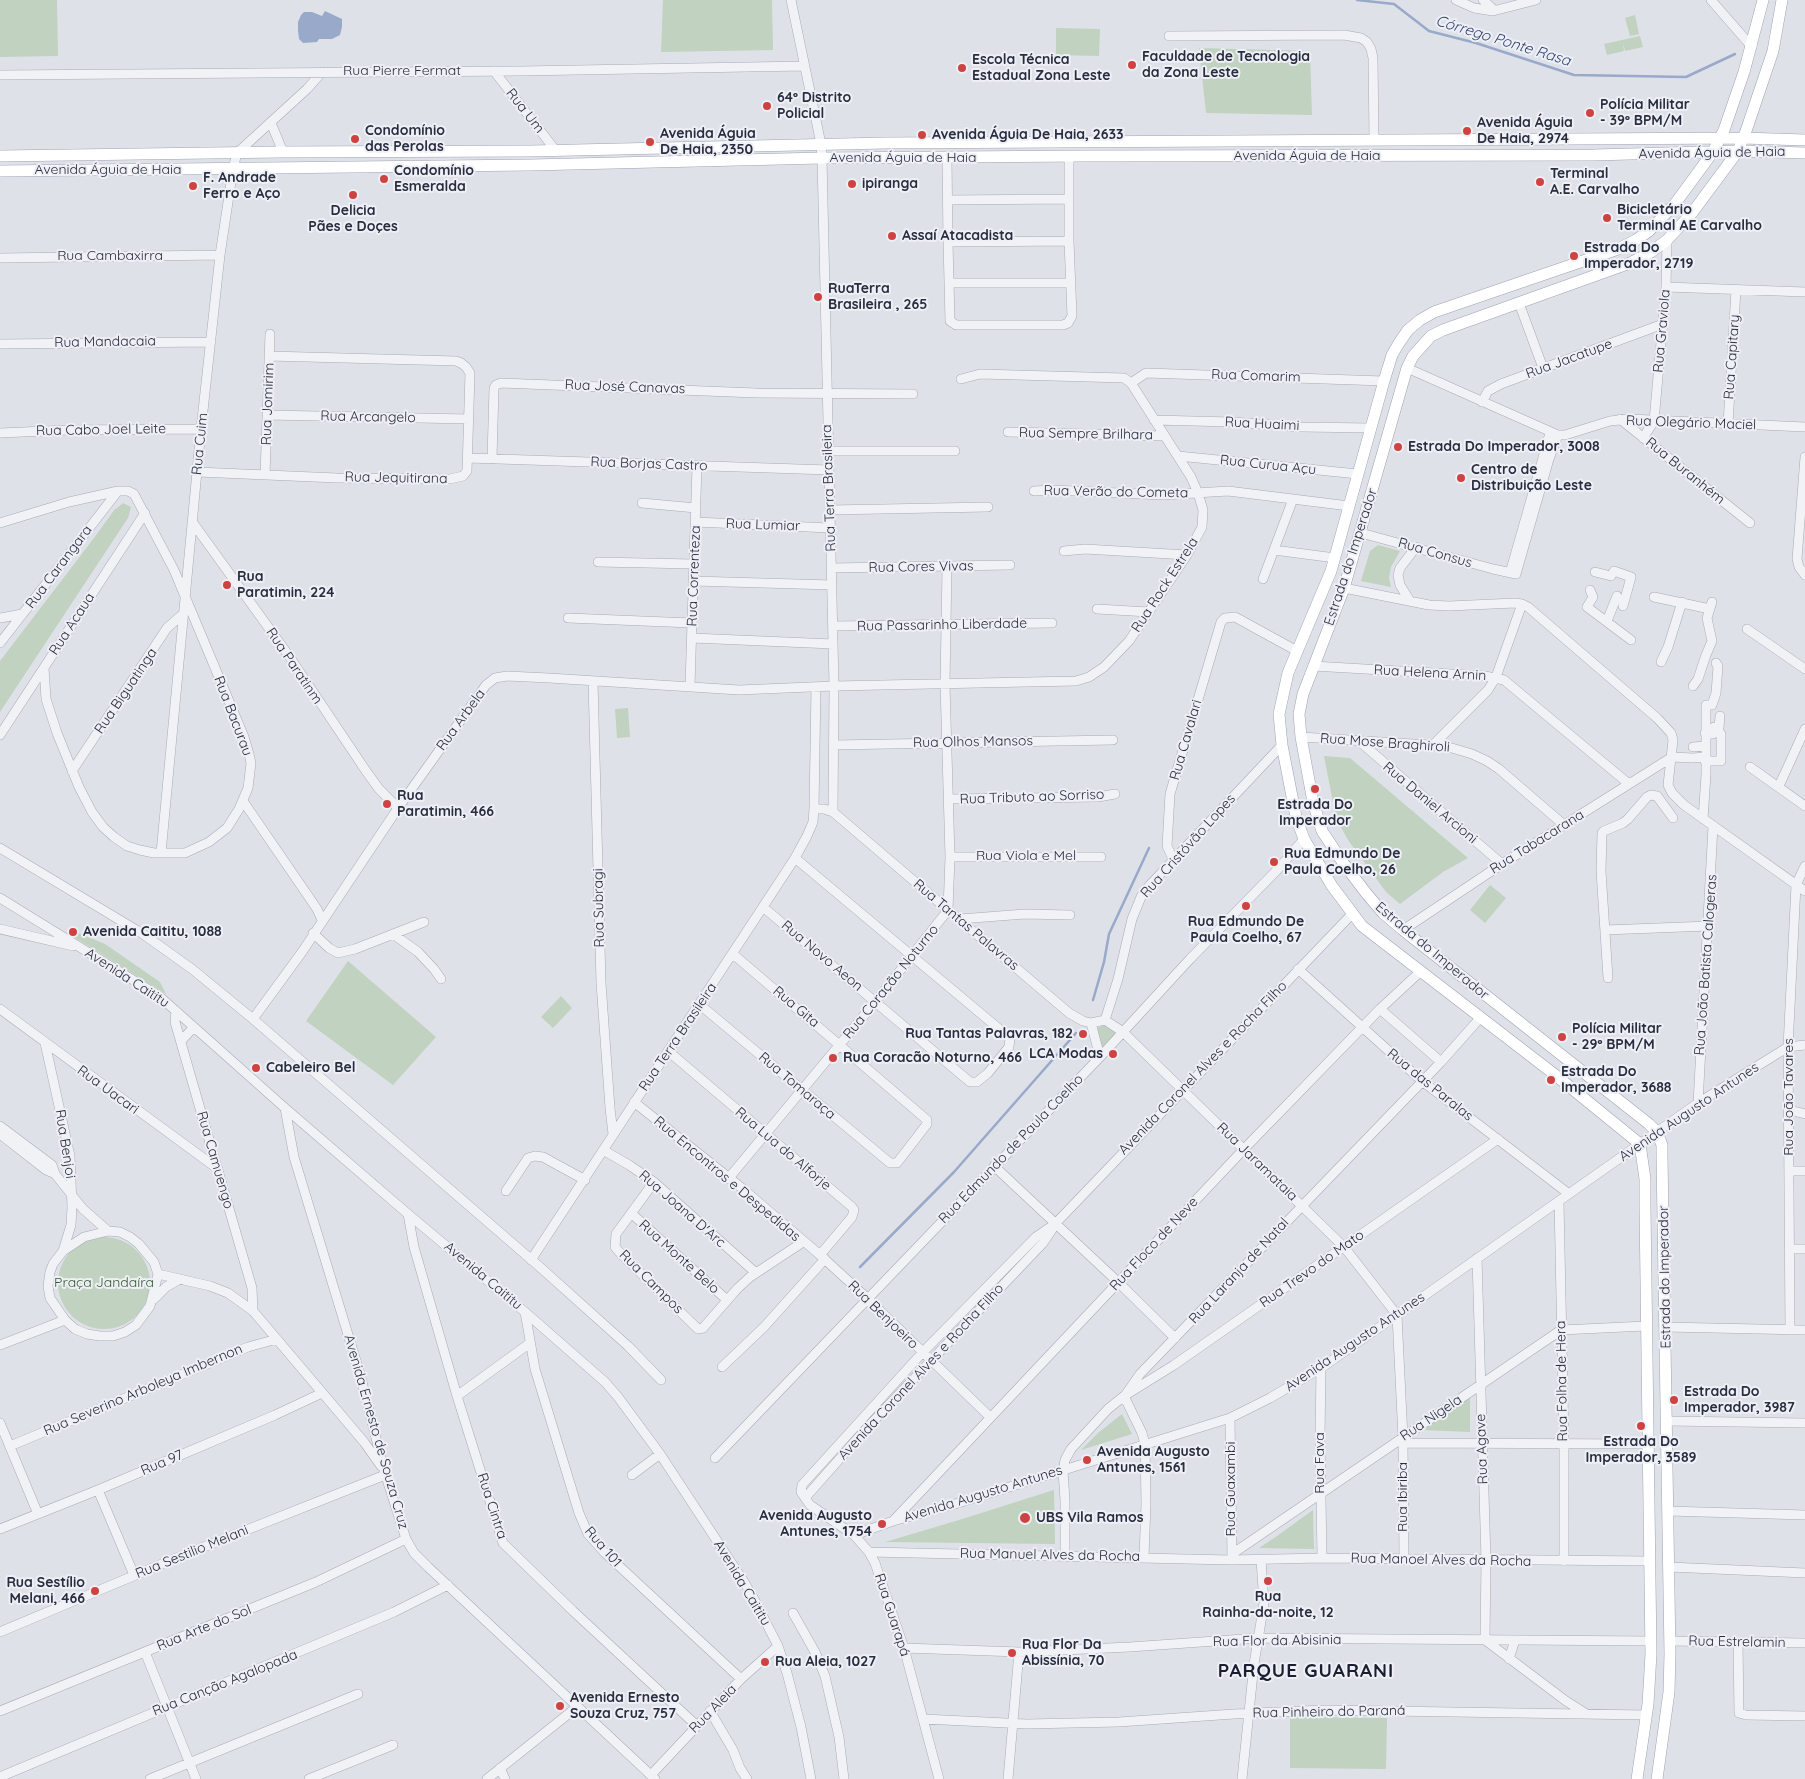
<!DOCTYPE html>
<meta charset="utf-8">
<style>
body{margin:0}
canvas{display:block;background:#dfe1e8}
</style>
<canvas width="1805" height="1779"></canvas>
<script>
const g = document.querySelector('canvas').getContext('2d');
g.lineJoin = 'round';
function paint(path, color) { g.fillStyle = color; g.fill(path, 'evenodd'); }
const poly = rows => new Path2D(rows.map(r => 'M' + r).join(''));
function trace(path, color, width, dash) { g.strokeStyle = color; g.lineWidth = width; g.lineCap = dash ? 'butt' : 'round'; g.setLineDash(dash || []); g.stroke(path); }
function write(font, color, halo, rows, align = 'center') {
  g.font = font + ' Quicksand,sans-serif'; g.lineWidth = 4; g.setLineDash([]); g.textBaseline = 'middle'; g.strokeStyle = halo; g.fillStyle = color; for (const [text, x, y, turn = 0] of rows) {
    g.save(); g.translate(x, y); g.rotate((+turn || 0) * Math.PI / 180); g.textAlign = isNaN(turn) ? turn : align; if (halo) g.strokeText(text, 0, 0); g.fillText(text, 0, 0); g.restore();
  }
}
const green = poly([
 [0,0,57,0,58,56,0,57],
 [663,0,772,0,773,50,661,52],
 [1635,15,1639,34,1630,36,1625,18],
 [1056,28,1100,29,1099,56,1056,55],
 [1640,36,1643,47,1625,51,1623,43,1624,51,1607,55,1604,44],
 [1199,48,1310,51,1312,115,1206,113],
 [123,503,131,507,128,518,0,712,0,661,94,538,115,509,116,509],
 [1378,545,1400,551,1391,567,1389,578,1391,587,1361,581,1370,551],
 [628,708,630,737,617,738,615,709],
 [1324,756,1350,758,1468,858,1443,872,1400,904,1386,892,1348,840,1336,818],
 [1490,885,1506,898,1485,923,1470,910],
 [71,930,105,944,160,982,166,994,66,932],
 [348,961,436,1037,393,1085,306,1021],
 [561,996,572,1008,553,1028,541,1017],
 [1105,1024,1117,1034,1102,1049,1096,1029],
 '58 1283a46 46 0 1 1 92 0a46 46 0 1 1-92 0Z',
 [1470,1396,1470,1432,1422,1430],
 [1122,1414,1132,1434,1081,1450,1098,1433],
 [1054,1490,1055,1544,885,1542,959,1520],
 [1313,1510,1314,1549,1259,1548,1277,1536],
 [1290,1717,1387,1718,1386,1769,1290,1768]
]);
const water = poly([
 [325,11,342,19,342,27,340,35,332,39,319,39,317,42,303,43,299,39,298,30,298,22,301,15,304,12,312,12,322,16]
]);
const stream = poly([
 [1357,0,1394,4,1429,31,1476,43,1574,75,1686,77,1735,54],
 [1093,1000,1104,962,1109,934,1149,848],
 [860,1267,954,1172,1076,1033]
]);
const minor = poly([
 [791,0,821,144,822,158,834,686,833,812],
 [1456,0,1474,8,1493,11,1536,0],
 [1483,0,1492,8],
 [1711,0,1752,47],
 [1169,36,1344,35,1361,38,1367,42,1371,49,1373,58,1374,140],
 [494,71,556,151],
 [0,75,521,71,805,66],
 [271,123,283,152],
 [947,158,948,242,950,321,956,325,1063,325,1068,323,1072,316,1069,241,1069,156],
 [947,200,1069,199],
 [948,242,1069,241],
 [0,258,220,255],
 [949,283,1071,283],
 [1666,287,1805,292],
 [1519,303,1543,368],
 [0,344,211,342],
 [1407,368,1558,435,1565,435,1610,421,1629,419,1805,427],
 [1131,383,1146,373,1384,381],
 [1482,402,1488,391,1501,384,1663,324],
 [267,415,469,419],
 [1620,419,1750,523],
 [1154,420,1231,422,1301,427,1371,428],
 [1728,424,1736,290],
 [1008,432,1164,436],
 [0,433,69,430,201,429],
 [1643,438,1654,421,1666,287,1667,240],
 [829,451,955,451],
 [1178,456,1358,474],
 [1805,457,1797,559,1799,567,1805,575],
 [468,458,829,470],
 [492,459,494,388,496,385,501,383,756,393,913,394],
 [197,472,337,478,450,479,463,476,467,471,470,373,466,367,461,363,456,361,269,356],
 [265,475,270,334],
 [1034,491,1052,490,1164,495,1228,491,1349,506],
 [642,503,696,508],
 [830,510,988,507],
 [695,522,830,528],
 [0,523,69,502,118,491,128,491,134,494,174,570,244,737,249,754,251,763,248,788,239,809,227,828,209,842,185,853,154,853,140,850,127,846,114,837,103,827,92,812,79,787,57,733,46,699,44,668],
 [193,523,289,656,366,771,379,789,398,808],
 [1361,533,1493,569,1516,574,1549,459,1558,435],
 [1274,550,1335,558],
 [1064,551,1085,549,1187,555],
 [598,562,693,564],
 [831,568,1010,565],
 [1595,572,1611,576,1614,571,1631,577,1623,606],
 [1510,573,1550,433],
 [1263,579,1293,499],
 [693,581,832,585],
 [1344,588,1429,605,1449,606,1515,603,1522,604,1528,607,1657,718,1671,733,1673,740,1668,785,1672,793,1684,805,1805,891],
 [1590,590,1593,597,1587,607,1631,640],
 [1654,597,1710,609],
 [1410,601,1400,585,1398,575,1400,568,1416,547],
 [1097,609,1149,612],
 [0,618,22,614],
 [568,618,692,623],
 [1607,621,1617,596],
 [833,626,1052,623],
 [1747,629,1805,669],
 [692,638,833,644],
 [0,643,118,491],
 [1661,662,1668,647,1682,602],
 [1313,666,1485,676,1504,680,1629,784],
 [593,681,601,983,610,1108,613,1134],
 [690,686,697,466],
 [1693,686,1698,679,1706,655,1712,641,1707,618,1712,602],
 [1705,733,1713,734,1714,727,1719,728,1720,716],
 [0,735,145,513],
 [1301,737,1445,746,1472,754,1487,761,1499,769,1564,825],
 [1359,741,1502,864],
 [834,745,1113,740],
 [1433,745,1488,690,1496,677,1522,604],
 [1693,747,1706,746],
 [1705,761,1721,761,1721,734],
 [1750,767,1805,806],
 [72,771,167,628,183,614],
 [1779,786,1805,729],
 [949,799,1098,797,1115,794],
 [243,801,317,909,322,920],
 [814,809,824,809,833,812,1069,1013,1083,1021,1091,1023,1105,1020],
 [1703,819,1706,775,1706,705,1712,705,1716,693,1718,666,1716,663],
 [0,848,143,934,192,969,253,1019,541,1268,628,1346,661,1380],
 [161,853,201,429,220,255,233,169,237,153,307,89,322,72],
 [950,857,1101,857],
 [1173,859,1167,846,1170,794,1221,622,1225,618,1235,617,1297,651],
 [0,898,159,996,285,1108,408,1214,525,1312,605,1382,618,1397,660,1454,744,1582,754,1599,778,1646,787,1673,801,1727,811,1779],
 [763,907,970,1082,977,1082,988,1073,1009,1047,1010,1038,795,858],
 [960,919,1025,914,1070,915],
 [0,929,73,946],
 [1403,930,1502,864,1672,757,1693,758,1705,757],
 [1605,930,1709,926],
 [313,933,329,948,338,953,355,949,424,922],
 [393,934,418,952,434,969,441,979],
 [1298,969,1422,1081,1569,1194],
 [1608,978,1601,871,1602,833,1604,831,1623,823,1628,819,1647,797,1651,795,1657,796,1673,818],
 [699,1004,890,1163,897,1163,927,1124,927,1120,733,954],
 [0,1009,218,1169],
 [1380,1009,1441,1062],
 [176,1011,175,1022,252,1288,253,1311],
 [253,1019,302,952,398,808,486,685,495,678,507,676,549,678,739,690,834,686,1076,681,1089,677,1104,667,1129,641,1187,555,1202,527,1203,510,1198,493,1191,477,1131,383,1124,378,980,374,961,379],
 [1105,1020,1123,1032,1344,1247,1397,1315],
 [1105,1020,1118,979,1132,919,1141,897,1149,886,1282,745],
 [1091,1023,1100,1057],
 [181,1041,194,1027],
 [45,1043,70,1156,72,1207,71,1225,63,1251],
 [668,1051,852,1207,854,1210,852,1217,820,1255],
 [634,1102,743,1189,820,1255,867,1298,990,1417],
 [1698,1103,1713,826],
 [285,1108,294,1157,360,1374,384,1470,406,1539,414,1553,428,1567,655,1779],
 [1789,1110,1805,1114],
 [0,1126,52,1165,55,1174,83,1209,108,1231],
 [0,1134,46,1170,55,1174],
 [603,1150,629,1165,654,1182,756,1273],
 [994,1166,1118,1282,1175,1338],
 [1789,1171,1805,1171],
 [728,1179,876,1001,948,910,950,857,945,684,947,567],
 [654,1182,616,1234,615,1247,621,1254,698,1329,703,1328,737,1289,750,1277,803,1242],
 [506,1191,528,1158,535,1156,543,1157,585,1180],
 [1559,1201,1564,1443,1564,1561],
 [631,1213,727,1300],
 [408,1214,414,1247,457,1396,503,1543,573,1611,696,1725],
 [108,1231,120,1232,130,1237,139,1244,154,1262,158,1274,150,1306,136,1325,125,1332,113,1336,100,1336,87,1334,75,1329,65,1320,50,1298,48,1286,50,1272,53,1264,63,1251,84,1237,108,1231],
 [1789,1249,1805,1249],
 [1477,1258,1486,1560,1485,1640,1566,1701,1585,1713],
 [531,1260,795,858,807,836,813,822,814,809,816,687],
 [158,1274,210,1286,228,1293,253,1311,364,1442,381,1466],
 [154,1299,166,1287,180,1279],
 [525,1312,535,1369,579,1513,588,1534,605,1553,741,1679],
 [1397,1315,1403,1438,1404,1560],
 [1665,1327,1805,1330],
 [1790,1330,1788,1047,1796,885,1805,866],
 [0,1345,65,1320],
 [722,1367,764,1327,825,1259],
 [1321,1368,1320,1438,1322,1558],
 [1126,1394,1140,1374,1441,1062,1481,1017],
 [457,1396,530,1343],
 [1124,1396,1142,1433,1145,1444,1146,1504,1144,1557],
 [1230,1418,1232,1557],
 [1667,1421,1805,1423],
 [0,1423,38,1514],
 [1403,1443,1648,1444],
 [10,1446,248,1347,277,1339],
 [715,1458,1100,1057,1190,959,1278,869,1304,839],
 [632,1475,660,1454],
 [98,1490,134,1575],
 [805,1498,866,1429,1043,1243,1055,1225],
 [1668,1511,1805,1515],
 [893,1521,1244,1149,1380,1009,1421,971],
 [0,1529,98,1490,275,1415,322,1393],
 [854,1535,893,1521,955,1504,1230,1418,1270,1398,1321,1368,1397,1315,1698,1103,1788,1047,1805,1045],
 [869,1552,1231,1560,1322,1558,1650,1561],
 [1232,1554,1561,1330,1646,1326],
 [1065,1555,1065,1500,1063,1471,1065,1460,1071,1449,1108,1409,1124,1396,1174,1365,1498,1139],
 [1669,1567,1805,1573],
 [793,1613,815,1652,825,1676,839,1737,844,1779],
 [0,1632,176,1558,385,1475],
 [1670,1641,1805,1643],
 [1738,1642,1739,1713,1746,1715,1805,1716],
 [904,1648,1019,1652,1130,1647,1258,1638,1651,1641],
 [145,1652,196,1779],
 [1509,1659,1515,1640],
 [0,1711,316,1582,406,1539],
 [710,1711,733,1750,740,1768,747,1779],
 [923,1719,1027,1724,1119,1722,1234,1714,1325,1710,1646,1715],
 [500,1768,505,1779],
 [651,1775,741,1679,778,1646],
 [0,1777,394,1612,448,1585],
 [150,1779,358,1694],
 [309,1779,393,1745],
 [487,1779,577,1707],
 [939,1779,904,1648,875,1563,869,1552,854,1535,810,1505,801,1492,802,1485,922,1353,1036,1237,1055,1224,1352,914],
 [1008,1779,1019,1652],
 [1242,1779,1254,1664,1264,1603,1261,1560]
]);
const major = poly([
 [0,156,280,152,531,151,886,143,1743,138,1805,140],
 [0,171,531,165,822,158,1084,156,1594,155,1738,151,1805,153],
 [1637,1779,1648,1704,1651,1654,1645,1207,1645,1179,1640,1144,1554,1074,1362,926,1332,886,1304,839,1296,817,1282,745,1279,714,1288,673,1331,571,1384,381,1392,355,1399,343,1408,330,1420,320,1434,312,1618,249,1636,240,1649,231,1674,205,1713,152,1724,130,1744,72,1763,0],
 [1657,1779,1669,1692,1670,1654,1662,1156,1662,1145,1657,1132,1649,1124,1403,930,1383,913,1366,893,1344,864,1322,831,1313,802,1301,737,1299,714,1303,694,1344,588,1407,368,1413,356,1431,336,1443,330,1630,263,1651,252,1667,240,1692,213,1738,151,1746,131,1773,51,1782,0]
]);
const markers = [
 [1132,65,5,"#ce4342"],
 [962,68,5,"#ce4342"],
 [767,106,5,"#ce4342"],
 [1590,113,5,"#ce4342"],
 [1467,131,5,"#ce4342"],
 [922,135,5,"#ce4342"],
 [355,139,5,"#ce4342"],
 [650,142,5,"#ce4342"],
 [384,179,5,"#ce4342"],
 [1540,182,5,"#ce4342"],
 [852,184,5,"#ce4342"],
 [193,186,5,"#ce4342"],
 [353,195,5,"#ce4342"],
 [1607,218,5,"#ce4342"],
 [892,236,5,"#ce4342"],
 [1574,256,5,"#ce4342"],
 [818,297,5,"#ce4342"],
 [1398,447,5,"#ce4342"],
 [1461,478,5,"#ce4342"],
 [227,585,5,"#ce4342"],
 [1315,789,5,"#ce4342"],
 [387,804,5,"#ce4342"],
 [1274,862,5,"#ce4342"],
 [1246,906,5,"#ce4342"],
 [73,932,5,"#ce4342"],
 [1083,1034,5,"#ce4342"],
 [1562,1037,5,"#ce4342"],
 [1113,1054,5,"#ce4342"],
 [833,1058,5,"#ce4342"],
 [256,1068,5,"#ce4342"],
 [1551,1080,5,"#ce4342"],
 [1674,1400,5,"#ce4342"],
 [1641,1426,5,"#ce4342"],
 [1087,1460,5,"#ce4342"],
 [1025,1518,6,"#ce4342"],
 [882,1524,5,"#ce4342"],
 [1268,1581,5,"#ce4342"],
 [95,1591,5,"#ce4342"],
 [1012,1653,5,"#ce4342"],
 [765,1662,5,"#ce4342"],
 [560,1706,5,"#ce4342"]
];
const poiNames = [
 ["Faculdade de Tecnologia",1142,57],
 ["da Zona Leste",1142,73],
 ["Escola Técnica",972,60],
 ["Estadual Zona Leste",972,76],
 ["64º Distrito",777,98],
 ["Policial",777,114],
 ["Polícia Militar",1600,105],
 ["- 39º BPM/M",1600,121],
 ["Avenida Águia",1477,123],
 ["De Haia, 2974",1477,139],
 ["Condomínio",365,131],
 ["das Perolas",365,147],
 ["Avenida Águia",660,134],
 ["De Haia, 2350",660,150],
 ["Avenida Águia De Haia, 2633",932,135],
 ["Condomínio",394,171],
 ["Esmeralda",394,187],
 ["Terminal",1550,174],
 ["A.E. Carvalho",1550,190],
 ["F. Andrade",203,178],
 ["Ferro e Aço",203,194],
 ["ipiranga",862,184],
 ["Bicicletário",1617,210],
 ["Terminal AE Carvalho",1617,226],
 ["Delicia",353,211,"center"],
 ["Pães e Doçes",353,227,"center"],
 ["Assaí Atacadista",902,236],
 ["Estrada Do",1584,248],
 ["Imperador, 2719",1584,264],
 ["RuaTerra",828,289],
 ["Brasileira , 265",828,305],
 ["Estrada Do Imperador, 3008",1408,447],
 ["Centro de",1471,470],
 ["Distribuição Leste",1471,486],
 ["Rua",237,577],
 ["Paratimin, 224",237,593],
 ["Rua",397,796],
 ["Paratimin, 466",397,812],
 ["Estrada Do",1315,805,"center"],
 ["Imperador",1315,821,"center"],
 ["Rua Edmundo De",1284,854],
 ["Paula Coelho, 26",1284,870],
 ["Rua Edmundo De",1246,922,"center"],
 ["Paula Coelho, 67",1246,938,"center"],
 ["Avenida Caititu, 1088",83,932],
 ["Polícia Militar",1572,1029],
 ["- 29º BPM/M",1572,1045],
 ["Rua Tantas Palavras, 182",1073,1034,"right"],
 ["LCA Modas",1103,1054,"right"],
 ["Rua Coracão Noturno, 466",843,1058],
 ["Cabeleiro Bel",266,1068],
 ["Estrada Do",1561,1072],
 ["Imperador, 3688",1561,1088],
 ["Estrada Do",1684,1392],
 ["Imperador, 3987",1684,1408],
 ["Estrada Do",1641,1442,"center"],
 ["Imperador, 3589",1641,1458,"center"],
 ["Avenida Augusto",1097,1452],
 ["Antunes, 1561",1097,1468],
 ["Avenida Augusto",872,1516,"right"],
 ["Antunes, 1754",872,1532,"right"],
 ["UBS Vila Ramos",1036,1518],
 ["Rua Sestílio",85,1583,"right"],
 ["Melani, 466",85,1599,"right"],
 ["Rua",1268,1597,"center"],
 ["Rainha-da-noite, 12",1268,1613,"center"],
 ["Rua Flor Da",1022,1645],
 ["Abissínia, 70",1022,1661],
 ["Rua Aleia, 1027",775,1662],
 ["Avenida Ernesto",570,1698],
 ["Souza Cruz, 757",570,1714]
];
const streetNames = [
 ["Rua Pierre Fermat",402,71],
 ["Rua Um",525,111,52],
 ["Avenida Águia de Haia",1712,153,-1],
 ["Avenida Águia de Haia",1307,156],
 ["Avenida Águia de Haia",903,158],
 ["Avenida Águia de Haia",108,170],
 ["Rua Cambaxirra",110,256],
 ["Rua Graviola",1662,331,-85],
 ["Rua Mandacaia",105,342,-1],
 ["Rua Capitary",1732,357,-86],
 ["Rua Jacatupe",1569,359,-20],
 ["Rua Comarim",1256,376,2],
 ["Rua José Canavas",625,387,2],
 ["Rua Jomirim",268,404,-88],
 ["Rua Arcangelo",368,417,1],
 ["Rua Olegário Maciel",1691,423,2],
 ["Rua Huaimi",1262,424,3],
 ["Rua Cabo Joel Leite",101,430,-1],
 ["Rua Sempre Brilhara",1086,434,1],
 ["Rua Cuim",200,444,-84],
 ["Rua Borjas Castro",649,464,2],
 ["Rua Curua Açu",1268,465,6],
 ["Rua Buranhém",1685,471,39],
 ["Rua Jequitirana",396,478,1],
 ["Rua Terra Brasileira",829,488,-92],
 ["Rua Verão do Cometa",1116,492,1],
 ["Rua Lumiar",763,525,2],
 ["Rua Consus",1435,553,16],
 ["Estrada do Imperador",1351,557,-72],
 ["Rua Carangara",59,567,-53],
 ["Rua Cores Vivas",921,567,-1],
 ["Rua Correnteza",694,576,-88],
 ["Rua Rock Estrela",1165,585,-57],
 ["Rua Acaua",72,624,-57],
 ["Rua Passarinho Liberdade",942,625,-1],
 ["Rua Paratinm",294,666,56],
 ["Rua Helena Arnin",1430,673,3],
 ["Rua Biguatinga",126,691,-56],
 ["Rua Bacurau",233,716,69],
 ["Rua Arbela",461,720,-54],
 ["Rua Cavalari",1186,740,-74],
 ["Rua Olhos Mansos",973,742,-1],
 ["Rua Mose Braghiroli",1385,743,4],
 ["Rua Tributo ao Sorriso",1032,797,-2],
 ["Rua Daniel Arcioni",1430,803,40],
 ["Rua Tabacarana",1537,842,-32],
 ["Rua Cristóvão Lopes",1188,846,-48],
 ["Rua Viola e Mel",1026,856],
 ["Rua Subragi",599,908,-91],
 ["Rua Tantas Palavras",966,925,40],
 ["Estrada do Imperador",1432,951,40],
 ["Rua Novo Aeon",822,956,40],
 ["Rua João Batista Calogeras",1706,965,-86],
 ["Avenida Caititu",127,978,33],
 ["Rua Coração Noturno",891,982,-51],
 ["Rua Gita",796,1007,40],
 ["Rua Terra Brasileira",678,1037,-56],
 ["Avenida Coronel Alves e Rocha Filho",1203,1068,-46],
 ["Rua das Paralas",1430,1085,39],
 ["Rua Tomaraça",797,1086,40],
 ["Rua Uacari",108,1090,36],
 ["Rua João Tavares",1789,1097,-90],
 ["Avenida Augusto Antunes",1689,1112,-34],
 ["Rua Benjoi",65,1144,81],
 ["Rua Lua do Alforje",783,1149,40],
 ["Rua Edmundo de Paula Coelho",1011,1149,-46],
 ["Rua Camuengo",215,1160,74],
 ["Rua Jaramataia",1257,1162,44],
 ["Rua Encontros e Despedidas",727,1179,40],
 ["Rua Joana D'Arc",682,1209,41],
 ["Rua Floco de Neve",1154,1244,-47],
 ["Rua Monte Belo",679,1257,42],
 ["Rua Trevo do Mato",1312,1269,-35],
 ["Rua Laranja de Natal",1239,1271,-47],
 ["Avenida Caititu",483,1276,40],
 ["Estrada do Imperador",1665,1277,-91],
 ["Rua Campos",651,1282,45],
 ["Rua Benjoeiro",883,1315,44],
 ["Avenida Augusto Antunes",1355,1342,-34],
 ["Avenida Coronel Alves e Rocha Filho",921,1372,-47],
 ["Rua Folha de Hera",1562,1381,-91],
 ["Rua Severino Arboleya Imbernon",143,1390,-23],
 ["Rua Nigela",1431,1418,-34],
 ["Avenida Ernesto de Souza Cruz",376,1432,74],
 ["Rua Agave",1482,1449,-92],
 ["Rua 97",162,1463,-23],
 ["Rua Fava",1320,1463,-90],
 ["Rua Guaxambi",1231,1489,-90],
 ["Avenida Augusto Antunes",983,1494,-17],
 ["Rua Ibiriba",1403,1497,-90],
 ["Rua Cintra",492,1506,72],
 ["Rua 101",603,1547,49],
 ["Rua Sestilio Melani",192,1552,-22],
 ["Rua Manuel Alves da Rocha",1050,1555,1],
 ["Rua Manoel Alves da Rocha",1441,1560,1],
 ["Avenida Caititu",742,1583,59],
 ["Rua Guarapá",892,1615,72],
 ["Rua Arte do Sol",204,1628,-22],
 ["Rua Flor da Abisinia",1277,1641,-1],
 ["Rua Estrelamin",1737,1642,1],
 ["Rua Canção Agalopada",225,1683,-22],
 ["Rua Aleia",713,1709,-46],
 ["Rua Pinheiro do Paraná",1329,1712,-1]
];
const parkNames = [
 ["Praça Jandaíra",104,1283]
];
const waterNames = [
 ["Córrego Ponte Rasa",1503,41,17]
];
const districtNames = [
 ["PARQUE GUARANI",1306,1671]
];
paint(green, '#c1d2c0');
paint(water, '#99a9c9');
trace(stream, '#99a9c9', 2.5);
trace(minor, '#a8abb5', 10);
trace(major, '#9ea3b4', 12);
trace(minor, '#f1f2f6', 9);
trace(major, '#fff', 11);
for (const [x, y, r, color] of markers) { const dot = new Path2D(); dot.arc(x, y, r, 0, 2 * Math.PI); g.fillStyle = color; g.fill(dot); trace(dot, '#eef0f6', 2); }
write('bold 14px', '#282d3f', '#eef0f6', poiNames, 'left');
write('14px', '#282d3f', '#eef0f6', streetNames);
write('14px', '#365b35', '#eef0f6', parkNames);
write('italic 15px', '#324573', '#eef0f6', waterNames);
g.letterSpacing = '1px';
write('bold 19px', '#1a1e30', '#eef0f6', districtNames);
g.letterSpacing = '0px';
</script>
